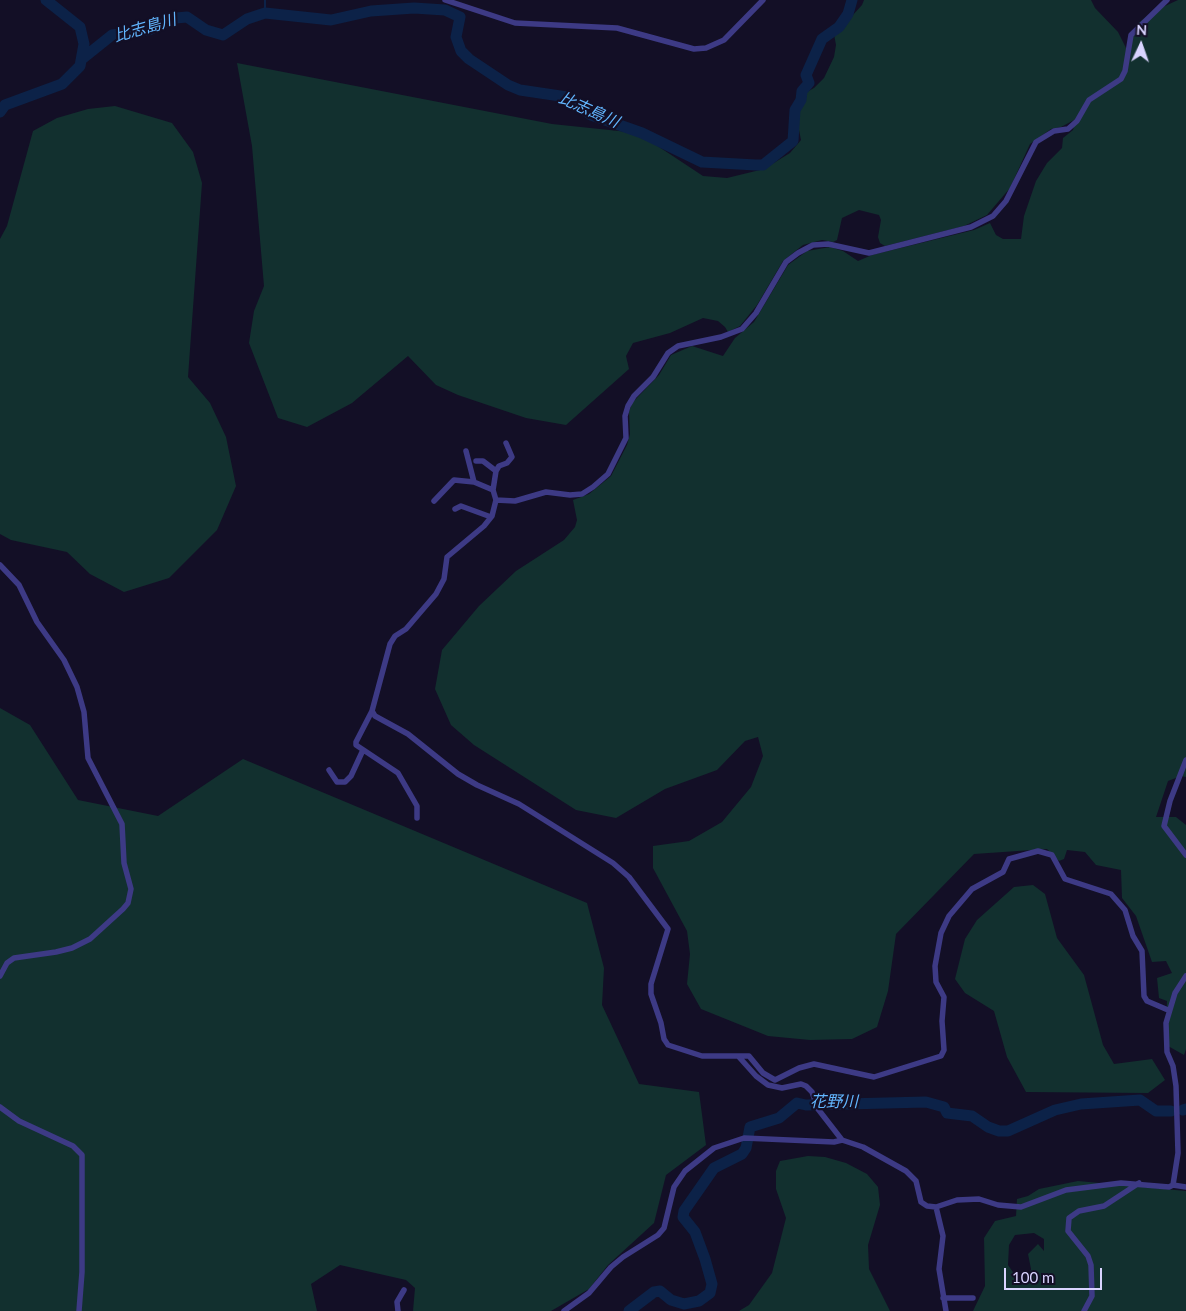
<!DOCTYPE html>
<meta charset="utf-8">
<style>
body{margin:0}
#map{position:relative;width:1186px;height:1311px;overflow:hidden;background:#130f26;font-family:Lato,sans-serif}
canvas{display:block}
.north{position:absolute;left:1116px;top:20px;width:50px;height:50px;-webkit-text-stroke:4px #130f26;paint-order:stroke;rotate:3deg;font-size:14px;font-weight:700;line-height:20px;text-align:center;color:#d9d4ff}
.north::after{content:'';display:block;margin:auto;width:18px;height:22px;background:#d9d4ff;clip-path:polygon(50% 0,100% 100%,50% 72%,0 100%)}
.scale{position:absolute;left:1004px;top:1268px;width:98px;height:22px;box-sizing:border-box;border:2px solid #d9d4ff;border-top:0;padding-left:6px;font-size:15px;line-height:18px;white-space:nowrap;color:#d9d4ff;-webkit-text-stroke:4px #130f26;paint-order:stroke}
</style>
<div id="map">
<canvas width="1186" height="1311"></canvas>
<div class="north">N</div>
<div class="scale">100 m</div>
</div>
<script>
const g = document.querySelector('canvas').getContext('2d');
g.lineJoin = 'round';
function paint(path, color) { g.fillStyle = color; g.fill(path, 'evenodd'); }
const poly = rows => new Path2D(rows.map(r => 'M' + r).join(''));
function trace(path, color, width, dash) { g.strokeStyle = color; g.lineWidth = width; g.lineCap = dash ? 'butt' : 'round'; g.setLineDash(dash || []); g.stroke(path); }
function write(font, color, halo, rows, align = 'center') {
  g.font = font + ' Lato,"Noto Sans JP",sans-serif'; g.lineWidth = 4.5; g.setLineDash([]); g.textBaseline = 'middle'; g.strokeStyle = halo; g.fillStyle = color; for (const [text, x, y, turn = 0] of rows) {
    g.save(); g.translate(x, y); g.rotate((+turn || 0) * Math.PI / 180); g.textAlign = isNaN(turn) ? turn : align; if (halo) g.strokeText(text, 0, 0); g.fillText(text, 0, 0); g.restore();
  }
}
const green = poly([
 [864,0,1091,0,1095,8,1118,32,1128,52,1137,24,1152,12,1178,0,1186,0,1186,777,1181,776,1168,781,1156,817,1176,817,1186,825,1186,1049,1184,1055,1168,1046,1166,1030,1167,1001,1159,998,1157,978,1172,973,1166,961,1152,962,1136,916,1122,898,1121,870,1096,865,1085,852,1067,850,1064,859,1059,861,1047,849,974,854,896,934,888,991,877,1027,852,1039,810,1040,768,1036,701,1009,687,984,690,954,687,931,653,868,653,846,689,841,722,822,751,787,763,756,758,737,745,741,717,770,665,789,616,818,576,810,474,745,451,725,435,689,442,650,479,606,516,571,564,540,575,527,577,520,573,500,589,494,611,476,627,445,630,434,629,412,632,403,659,375,671,355,692,346,723,356,735,338,754,322,788,265,807,251,830,247,843,251,858,261,872,255,974,230,990,223,996,235,1003,239,1021,239,1024,216,1036,181,1047,163,1062,148,1063,138,1073,130,1076,119,1061,127,1051,129,1030,144,1010,188,987,215,964,226,885,246,880,243,878,237,881,220,879,215,859,210,842,218,837,240,833,242,822,240,803,245,783,261,757,305,740,326,728,332,725,327,718,321,703,318,670,333,633,343,626,356,629,369,566,425,526,418,458,395,436,385,408,356,352,403,307,427,278,418,249,343,254,311,264,286,252,146,237,63,552,124,638,133,703,176,727,178,764,169,790,153,801,140,798,125,791,117,796,98,814,88,824,78,834,57,836,45,833,29,839,20,852,16,862,5],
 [115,106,172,123,193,152,202,183,188,377,210,403,226,437,236,486,217,530,169,578,124,592,90,574,67,552,11,540,0,534,0,239,7,226,33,131,57,118,88,109],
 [0,708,30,725,78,800,158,816,243,759,587,903,604,968,602,1005,639,1084,699,1092,706,1145,666,1175,654,1223,608,1265,589,1289,551,1311,413,1311,415,1288,406,1280,340,1265,311,1284,317,1311,0,1311],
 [1033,885,1045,894,1057,938,1084,975,1103,1045,1114,1064,1152,1059,1165,1080,1148,1093,1026,1092,1007,1057,994,1011,965,993,955,979,965,939,977,920,1014,887],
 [808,1156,825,1157,846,1163,867,1174,878,1187,880,1205,868,1245,869,1269,890,1311,739,1311,749,1305,772,1273,786,1218,776,1189,776,1171,780,1161],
 [1078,1181,1186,1191,1186,1311,973,1311,985,1286,984,1238,995,1221,1016,1216,1017,1199,1028,1196,1039,1189],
 [1034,1233,1044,1239,1044,1251,1038,1244,1028,1254,1031,1269,1029,1279,1017,1278,1008,1265,1009,1245,1015,1235]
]);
const stream = poly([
 [265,13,265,0]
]);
const river = poly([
 [82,59,112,35,149,30,176,18,187,17,206,30,223,35,247,19,265,13,331,20,371,11,414,8,445,10,460,17,456,37,461,51,469,59,508,85,520,90,567,97,591,115,642,133,702,162,756,165,763,165,793,141,795,110,801,100,802,91,809,83,806,75,822,39,839,27,848,14,852,0],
 [0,112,5,105,62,84,80,66,84,44,80,27,46,0],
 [1183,1110,1186,1109],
 [629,1311,654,1292,660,1291,671,1300,684,1304,699,1301,710,1293,712,1284,705,1259,695,1232,683,1217,684,1211,714,1168,742,1154,746,1148,750,1127,779,1118,797,1103,806,1105,926,1102,944,1107,947,1113,972,1116,988,1127,999,1131,1008,1131,1055,1110,1081,1104,1140,1100,1156,1111,1171,1111]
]);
const minor = poly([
 [445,0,515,23,617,28,694,49,706,48,724,40,763,0],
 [466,451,474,482,493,490,496,500],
 [476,461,483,461,496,471,493,490],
 [496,471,499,466,507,463,512,457,506,443],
 [434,501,454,480,474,482],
 [455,509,461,506,491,517],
 [0,565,19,585,37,622,64,660,77,687,84,712,88,758,122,824,124,863,131,889,128,903,123,909,90,939,72,948,56,952,14,958,7,963,0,976],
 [372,711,375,716,408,734,458,774,477,785,519,804,613,863,629,877,668,929,651,984,651,994,661,1023,664,1039,668,1045,702,1056,749,1056,763,1073,775,1080,799,1068,814,1064,874,1077,941,1056,944,1050,942,1021,944,997,936,982,935,966,941,933,949,916,972,889,1003,872,1009,859,1038,851,1052,855,1065,879,1111,894,1125,910,1133,936,1142,951,1144,996,1147,1001,1168,1010],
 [1186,760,1170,801,1164,826,1186,855],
 [329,770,337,782,345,782,351,776,363,750],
 [417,818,417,806,398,773,356,745,356,742,372,711,390,644,395,636,406,629,436,594,444,579,447,557,484,526,492,516,496,500,515,501,546,492,570,495,582,494,593,487,608,474,626,438,625,416,628,406,634,396,653,377,668,353,678,346,721,337,742,329,756,313,786,262,798,253,813,245,828,244,869,253,971,227,993,216,1006,201,1036,142,1054,131,1068,129,1077,121,1089,100,1121,79,1125,71,1131,35,1167,0],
 [739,1057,756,1076,768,1085,782,1088,801,1084,806,1086,812,1092,818,1109,842,1140],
 [0,1107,19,1121,73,1146,82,1155,82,1272,79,1311],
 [1173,1185,1186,1187],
 [936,1207,943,1236,939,1269,946,1311],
 [943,1298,973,1298],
 [398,1311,397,1302,404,1290],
 [564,1311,589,1293,611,1267,623,1257,658,1235,664,1228,674,1187,685,1171,714,1148,744,1138,834,1142,842,1140,863,1147,906,1171,916,1181,921,1202,927,1206,936,1207,957,1200,979,1199,998,1205,1021,1207,1066,1190,1121,1183,1169,1187,1173,1185,1178,1153,1176,1086,1173,1066,1167,1052,1166,1023,1175,993,1186,976],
 [1084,1311,1092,1296,1091,1265,1088,1256,1068,1231,1069,1218,1079,1211,1104,1206,1139,1183]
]);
const waterNames = [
 ["比志島川",145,28,-16],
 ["比志島川",589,110,24],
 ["花野川",834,1102]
];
paint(green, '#12302f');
trace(stream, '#0c2248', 2);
trace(river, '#0c2248', 11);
trace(minor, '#3d3a85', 5.5);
write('italic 16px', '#62b6ff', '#130f26', waterNames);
</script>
